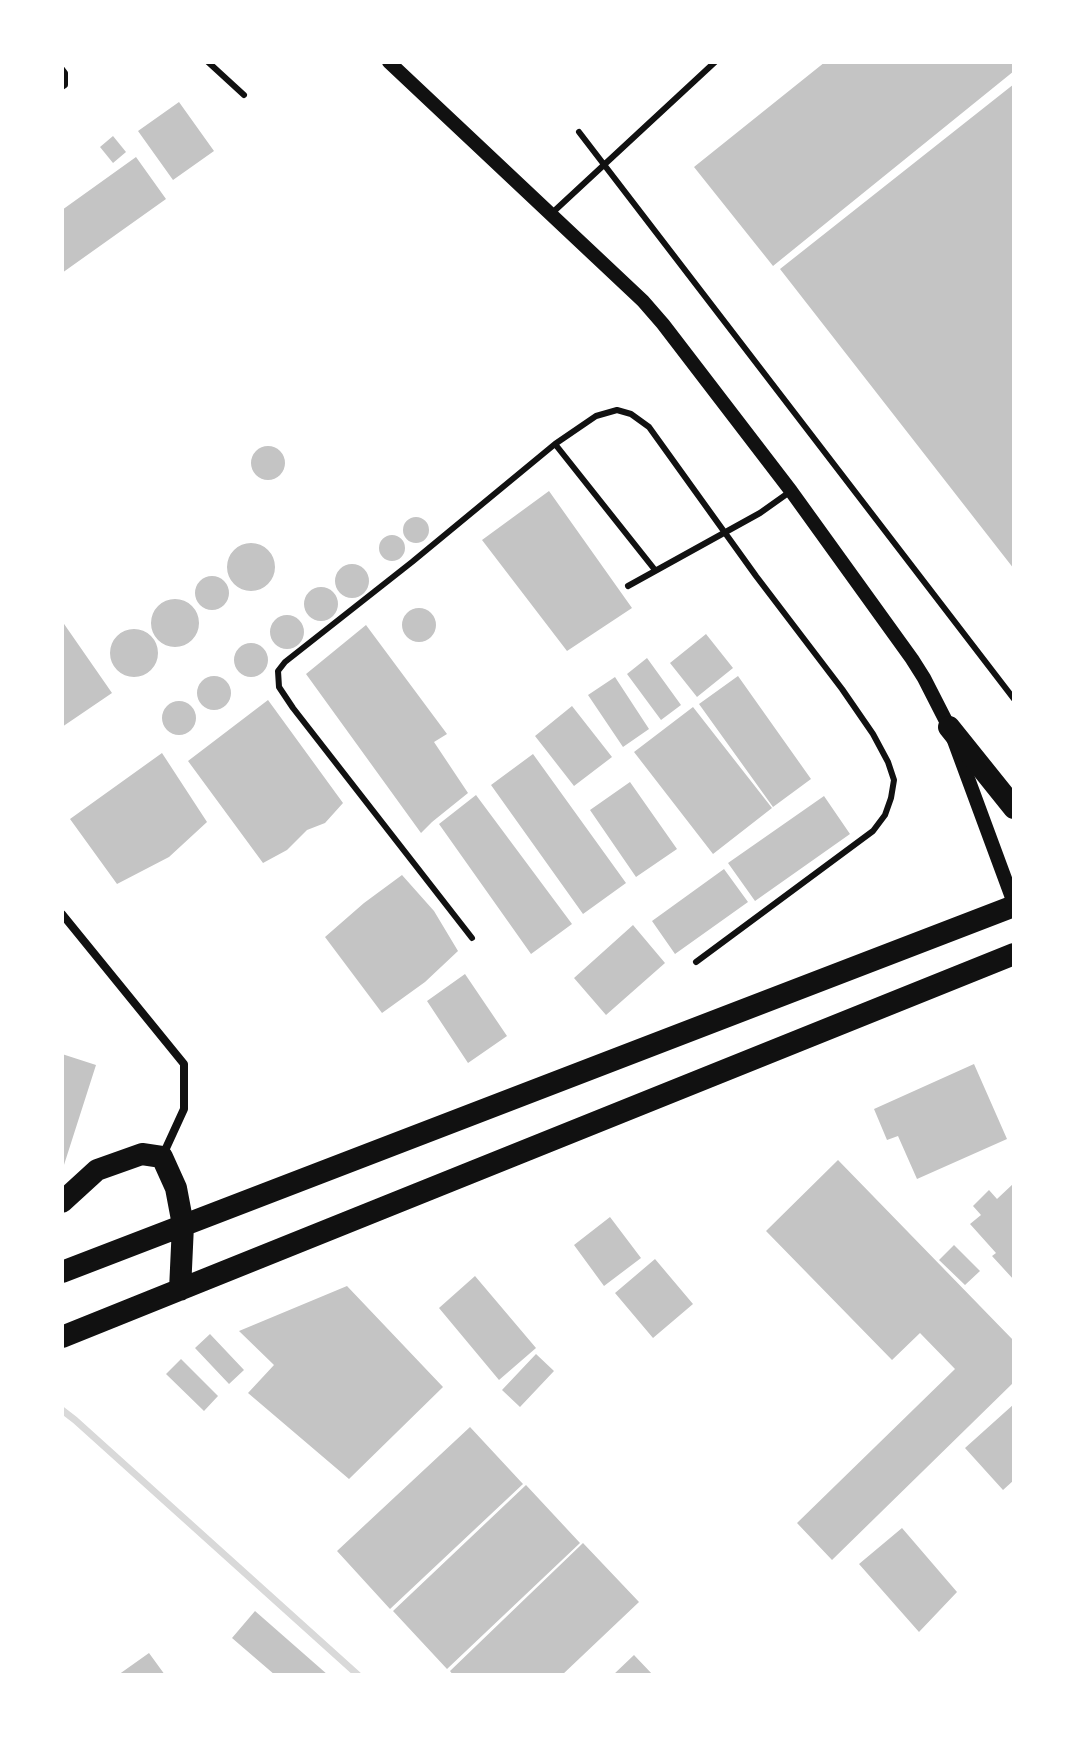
<!DOCTYPE html>
<style>
body{margin:0}
#map{position:relative;width:1076px;height:1737px;overflow:hidden;background:#fff;font-family:Arial,sans-serif}
canvas{display:block}
.frame{position:absolute;inset:0;border:64px solid #fff;pointer-events:none}
</style>
<div id="map">
<canvas width="1076" height="1737"></canvas>
<div class="frame"></div>
</div>
<script>
const g = document.querySelector('canvas').getContext('2d');
g.lineJoin = 'round';
const poly = rows => new Path2D(rows.map(r => 'M' + r).join(''));
function trace(path, color, width, dash) { g.strokeStyle = color; g.lineWidth = width; g.lineCap = dash ? 'butt' : 'round'; g.setLineDash(dash || []); g.stroke(path); }
function paint(path, color) { g.fillStyle = color; g.fill(path, 'evenodd'); }
const stream = poly([
 [62,1410,75,1420,358,1675]
]);
const building = poly([
 [825,62,1014,62,1014,71,773,266,694,167],
 [1014,84,1014,569,780,269],
 [179,102,214,151,173,180,138,131],
 [113,136,126,152,113,163,100,147],
 [136,157,166,199,62,273,62,210],
 '251 463a17 17 0 1 1 34 0a17 17 0 1 1-34 0Z',
 [549,491,632,608,567,651,482,540],
 '403 530a13 13 0 1 1 26 0a13 13 0 1 1-26 0Z',
 '379 548a13 13 0 1 1 26 0a13 13 0 1 1-26 0Z',
 '227 567a24 24 0 1 1 48 0a24 24 0 1 1-48 0Z',
 '335 581a17 17 0 1 1 34 0a17 17 0 1 1-34 0Z',
 '195 593a17 17 0 1 1 34 0a17 17 0 1 1-34 0Z',
 '304 604a17 17 0 1 1 34 0a17 17 0 1 1-34 0Z',
 '151 623a24 24 0 1 1 48 0a24 24 0 1 1-48 0Z',
 '402 625a17 17 0 1 1 34 0a17 17 0 1 1-34 0Z',
 '270 632a17 17 0 1 1 34 0a17 17 0 1 1-34 0Z',
 [62,621,112,693,62,727],
 [366,625,447,734,434,742,468,793,432,822,421,833,306,674],
 '110 653a24 24 0 1 1 48 0a24 24 0 1 1-48 0Z',
 [706,634,733,668,697,697,670,663],
 '234 660a17 17 0 1 1 34 0a17 17 0 1 1-34 0Z',
 [647,658,681,705,661,720,627,674],
 [738,676,811,779,773,807,699,704],
 '197 693a17 17 0 1 1 34 0a17 17 0 1 1-34 0Z',
 [615,677,649,729,623,747,588,695],
 [268,700,343,803,325,823,307,830,287,850,263,863,188,761],
 '162 718a17 17 0 1 1 34 0a17 17 0 1 1-34 0Z',
 [572,706,612,757,574,786,535,736],
 [693,707,772,808,713,854,634,752],
 [162,753,207,822,169,857,117,884,70,819],
 [533,754,626,883,583,914,491,785],
 [630,782,677,849,636,877,590,810],
 [476,795,572,924,531,954,439,824],
 [824,796,850,834,755,901,728,863],
 [724,869,748,902,675,954,652,921],
 [402,875,434,911,458,951,425,982,382,1013,325,937,364,903],
 [633,925,665,963,606,1015,574,978],
 [465,974,507,1036,468,1063,427,1001],
 [62,1054,96,1065,63,1168,62,1167],
 [974,1064,1007,1139,917,1179,898,1136,887,1140,874,1109],
 [838,1160,1014,1341,1014,1382,832,1560,797,1523,955,1369,920,1333,892,1360,766,1231],
 [1014,1183,1014,1280,992,1256,996,1253,970,1224,981,1215,973,1206,989,1190,997,1199],
 [610,1217,641,1258,604,1286,574,1245],
 [954,1245,980,1271,965,1285,939,1260],
 [655,1259,693,1304,653,1338,615,1293],
 [475,1276,536,1348,499,1380,439,1308],
 [347,1286,443,1387,349,1479,248,1393,274,1365,239,1331],
 [210,1334,244,1370,229,1384,195,1348],
 [536,1354,554,1371,520,1407,502,1390],
 [181,1359,218,1396,204,1411,166,1374],
 [1014,1404,1014,1480,1003,1490,965,1448],
 [470,1427,523,1484,390,1609,337,1551],
 [526,1485,580,1543,447,1669,393,1611],
 [902,1528,957,1592,919,1632,859,1564],
 [583,1543,639,1602,562,1675,453,1675,450,1671],
 [255,1611,328,1675,275,1675,232,1638],
 [149,1653,165,1675,118,1675],
 [634,1655,653,1675,613,1675]
]);
const service = poly([
 [208,62,244,95],
 [62,69,65,73,65,85,62,87],
 [579,132,1014,699],
 [551,214,715,62],
 [555,444,655,570],
 [628,586,760,513,791,491],
 [472,938,293,708,279,687,278,671,285,662,412,562,555,444,596,416,617,410,631,414,649,427,756,576,842,689,873,734,888,762,894,780,891,798,885,815,873,831,696,962]
]);
const minor = poly([
 [62,914,184,1064,184,1109,162,1157]
]);
const tertiary = poly([
 [389,62,643,301,663,324,791,491,912,659,924,678,949,727,1014,903]
]);
const trunk = poly([
 [949,727,1014,808],
 [62,1202,97,1170,142,1154,162,1157,176,1188,183,1225,180,1290],
 [62,1272,1014,906],
 [62,1337,1014,954]
]);
trace(stream, '#d9d9d9', 7);
paint(building, '#c4c4c4');
trace(service, '#111', 6);
trace(minor, '#111', 8);
trace(tertiary, '#111', 14);
trace(trunk, '#111', 22);
</script>
